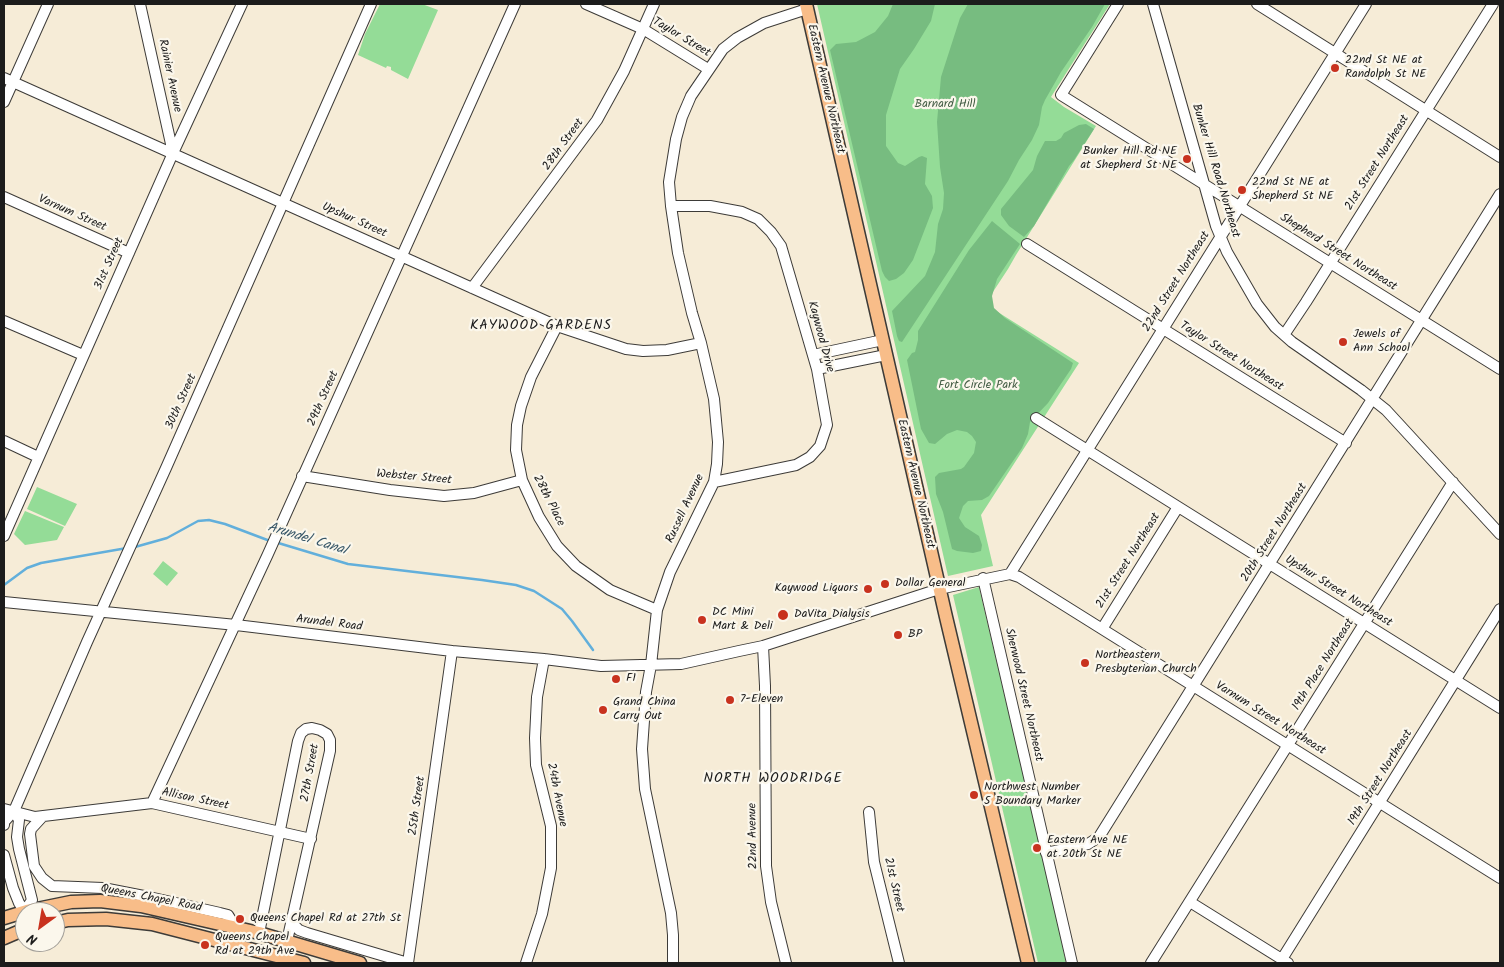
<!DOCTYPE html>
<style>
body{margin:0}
#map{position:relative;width:1504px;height:967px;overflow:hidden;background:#f6ecd7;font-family:Kalam,sans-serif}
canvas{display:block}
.frame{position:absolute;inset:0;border:5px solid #1c1c1c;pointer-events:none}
.north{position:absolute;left:15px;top:902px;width:50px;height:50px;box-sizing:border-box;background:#fbf7ec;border:1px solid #a29f99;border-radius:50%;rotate:212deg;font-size:14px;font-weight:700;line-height:20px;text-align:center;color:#1c1c1c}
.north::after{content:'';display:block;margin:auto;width:18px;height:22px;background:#c8321e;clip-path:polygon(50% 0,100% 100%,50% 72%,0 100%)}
</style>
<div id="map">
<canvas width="1504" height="967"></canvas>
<div class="frame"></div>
<div class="north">N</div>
</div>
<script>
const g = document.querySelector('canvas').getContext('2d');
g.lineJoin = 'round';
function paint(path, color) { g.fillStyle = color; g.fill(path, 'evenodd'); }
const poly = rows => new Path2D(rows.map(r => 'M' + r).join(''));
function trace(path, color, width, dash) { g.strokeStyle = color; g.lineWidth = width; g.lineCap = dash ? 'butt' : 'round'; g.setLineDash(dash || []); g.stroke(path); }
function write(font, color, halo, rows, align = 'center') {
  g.font = font + ' Kalam,sans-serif'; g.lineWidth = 4.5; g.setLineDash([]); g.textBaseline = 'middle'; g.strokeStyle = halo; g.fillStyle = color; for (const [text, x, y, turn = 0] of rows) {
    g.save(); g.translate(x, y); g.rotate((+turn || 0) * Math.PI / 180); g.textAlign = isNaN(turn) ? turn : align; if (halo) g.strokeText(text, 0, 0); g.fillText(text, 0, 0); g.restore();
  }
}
const green = poly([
 [380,4,422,4,438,10,408,79,391,70,391,67,387,66,386,68,358,55,365,34],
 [817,4,1110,4,1051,97,1064,107,1096,126,1016,255,1008,269,985,304,1079,363,981,515,993,566,948,576],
 [37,487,77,504,65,526,27,509],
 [25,511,64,527,57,540,25,545,14,534],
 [163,561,178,573,167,586,153,574],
 [979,587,1055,911,1066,963,1038,963,953,595]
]);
const forest = poly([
 [893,4,935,4,931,21,914,49,900,69,886,115,886,146,898,163,905,166,919,157,922,156,927,158,925,184,932,196,933,208,913,260,904,273,896,279,889,281,885,277,882,271,830,50,836,44,856,42,875,32,888,16],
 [968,4,1105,4,1092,27,1061,72,1045,100,1042,107,1039,125,1032,140,1019,160,1008,181,902,342,899,341,897,336,892,311,925,276,935,252,938,224,943,209,944,193,940,167,937,122,941,77,960,18],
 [1086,124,1094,129,1074,160,1069,166,1034,226,1024,237,1009,226,1001,215,1001,209,1033,170,1037,156,1045,141,1056,141,1061,138,1064,133,1079,125],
 [992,221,1020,244,997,279,992,296,994,308,1005,318,1073,363,1071,369,1048,403,1030,422,1028,434,1022,448,989,496,982,500,968,501,963,506,959,518,965,527,979,536,982,545,981,551,973,553,957,551,952,549,943,512,936,494,935,477,939,473,961,469,964,467,974,453,976,442,972,436,967,432,957,430,947,434,935,444,929,443,921,429,907,360,912,353,915,352,918,340,918,331,969,250]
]);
const stream = poly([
 [275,542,348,564,482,580,516,585,534,591,562,609,572,621,593,650],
 [135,547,167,538,198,521,209,520,225,524,270,541],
 [4,585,27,568,41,563,127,548]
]);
const minor = poly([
 [140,4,173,153],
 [586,4,643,29,708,69],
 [1118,4,1061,95,1500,369],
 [1153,4,1216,226,1227,252,1257,304,1275,327,1292,342,1361,390,1386,410,1500,534],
 [1257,4,1500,157],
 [4,78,557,326,626,349,643,351,667,350,701,343],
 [4,102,48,4],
 [4,197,129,253],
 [671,206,710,206,742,212,758,219,771,232,781,246,817,369,827,425,820,446,810,457,796,465,714,482],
 [1027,244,1346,443],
 [472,288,597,120,624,71,654,4],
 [4,321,83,355],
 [557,326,531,377,521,406,517,425,516,450,522,480,539,517,557,546,576,566,610,590,657,610],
 [1284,335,1306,302,1493,4],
 [813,355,883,340],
 [817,369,886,355],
 [1036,418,1500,708],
 [4,441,38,457],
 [302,476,390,490,444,496,474,493,522,480],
 [4,536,173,153,242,4],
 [1010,574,1366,4],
 [983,578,1072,963],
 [4,602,236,625,452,651,544,659,601,666,681,664,739,651,763,646,939,589,1010,574,1019,577,1500,878],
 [1102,629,1178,507],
 [763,646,765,686,766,866,771,902,786,963],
 [152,803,268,554,515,4],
 [4,809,35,817,152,803,311,839],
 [14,811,19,820,17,837,19,849,32,900,25,911],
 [869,812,874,862,899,963],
 [43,816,31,829,30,834,34,866,42,878,52,886,103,888,149,897,220,913,228,915,236,928],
 [4,825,4,822,14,811,87,642,166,468,371,4],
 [1046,853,1088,844,1099,837,1500,194],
 [4,855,13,888,19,903,25,912],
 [1190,902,1288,963],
 [291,922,299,930,307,933,408,963,452,651],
 [259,933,298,741,301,733,306,729,312,728,320,730,327,734,330,740,330,751,287,941,281,956],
 [1282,959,1500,609],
 [526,963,542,914,551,868,551,826,536,765,535,738,537,697,544,659],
 [673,963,673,935,671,913,645,789,642,749,646,692,651,665,657,610,670,572,714,482,717,464,718,442,714,399,701,343,692,313,678,253,671,206,669,182,676,139,682,117,691,96,723,49,737,38,764,23,807,9],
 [1151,963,1453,482]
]);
const major = poly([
 [806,4,946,617,1028,963],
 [4,918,27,911,71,902,100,901,141,906,259,933,360,963],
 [55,923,68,920,106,919,152,924,304,963],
 [4,938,25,929]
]);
const markers = [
 [1335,68,5,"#c8321e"],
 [1187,159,5,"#c8321e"],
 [1242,190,5,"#c8321e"],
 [1343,342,5,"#c8321e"],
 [885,584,5,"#c8321e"],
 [868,589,5,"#c8321e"],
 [783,615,6,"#c8321e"],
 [702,620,5,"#c8321e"],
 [898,635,5,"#c8321e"],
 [1085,663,5,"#c8321e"],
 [616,679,5,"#c8321e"],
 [730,700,5,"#c8321e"],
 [603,710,5,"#c8321e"],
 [974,795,5,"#c8321e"],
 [1037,848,5,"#c8321e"],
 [240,919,5,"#c8321e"],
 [205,945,5,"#c8321e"]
];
const streetNames = [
 ["Taylor Street",681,38,31],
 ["Rainier Avenue",169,76,78],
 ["Eastern Avenue Northeast",825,89,77],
 ["28th Street",564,145,-54],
 ["21st Street Northeast",1378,163,-58],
 ["Bunker Hill Road Northeast",1215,171,73],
 ["Varnum Street",72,214,24],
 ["Upshur Street",354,221,24],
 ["Shepherd Street Northeast",1338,253,32],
 ["31st Street",110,264,-66],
 ["22nd Street Northeast",1177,282,-58],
 ["Kaywood Drive",820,337,75],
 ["Taylor Street Northeast",1231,357,32],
 ["29th Street",324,399,-66],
 ["30th Street",182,402,-66],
 ["Webster Street",414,478,5],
 ["Eastern Avenue Northeast",915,484,77],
 ["28th Place",548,501,63],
 ["Russell Avenue",686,509,-65],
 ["20th Street Northeast",1275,533,-58],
 ["21st Street Northeast",1129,561,-58],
 ["Upshur Street Northeast",1338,592,32],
 ["Arundel Road",329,624,7],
 ["19th Place Northeast",1324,665,-58],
 ["Sherwood Street Northeast",1023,695,77],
 ["Varnum Street Northeast",1270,719,32],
 ["27th Street",311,773,-80],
 ["19th Street Northeast",1381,778,-58],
 ["24th Avenue",556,795,79],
 ["Allison Street",195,800,12],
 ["25th Street",418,806,-82],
 ["22nd Avenue",754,836,-91],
 ["21st Street",893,885,77],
 ["Queens Chapel Road",151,899,11]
];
const poiNames = [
 ["22nd St NE at",1345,61],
 ["Randolph St NE",1345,75],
 ["Bunker Hill Rd NE",1177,152,"right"],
 ["at Shepherd St NE",1177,166,"right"],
 ["22nd St NE at",1252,183],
 ["Shepherd St NE",1252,197],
 ["Jewels of",1353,335],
 ["Ann School",1353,349],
 ["Dollar General",895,584],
 ["Kaywood Liquors",858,589,"right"],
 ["DC Mini",712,613],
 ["Mart & Deli",712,627],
 ["DaVita Dialysis",794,615],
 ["BP",908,635],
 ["Northeastern",1095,656],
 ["Presbyterian Church",1095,670],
 ["F1",626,679],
 ["7-Eleven",740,700],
 ["Grand China",613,703],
 ["Carry Out",613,717],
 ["Northwest Number",984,788],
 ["5 Boundary Marker",984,802],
 ["Eastern Ave NE",1047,841],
 ["at 20th St NE",1047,855],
 ["Queens Chapel Rd at 27th St",250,919],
 ["Queens Chapel",215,938],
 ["Rd at 29th Ave",215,952]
];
const parkNames = [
 ["Barnard Hill",945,105],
 ["Fort Circle Park",978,386]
];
const neighbourhoodNames = [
 ["KAYWOOD GARDENS",541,327],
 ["NORTH WOODRIDGE",773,780]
];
const waterNames = [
 ["Arundel Canal",307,540,17]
];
paint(green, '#94dc97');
paint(forest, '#77bc80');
trace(stream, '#62afdb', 2.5);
trace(minor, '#3d3b38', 12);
trace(major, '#3d3b38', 15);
trace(minor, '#fff', 10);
trace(major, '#f8bd89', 12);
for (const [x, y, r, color] of markers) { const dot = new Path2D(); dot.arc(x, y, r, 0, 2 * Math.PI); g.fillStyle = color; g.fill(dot); trace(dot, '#fbf7ec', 2); }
write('12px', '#1c1c1c', '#fbf7ec', streetNames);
write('12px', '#1c1c1c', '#fbf7ec', poiNames, 'left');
write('12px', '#465f47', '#fbf7ec', parkNames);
g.letterSpacing = '1px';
write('14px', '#1c1c1c', '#fbf7ec', neighbourhoodNames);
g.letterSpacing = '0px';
write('italic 14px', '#385768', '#fbf7ec', waterNames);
</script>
